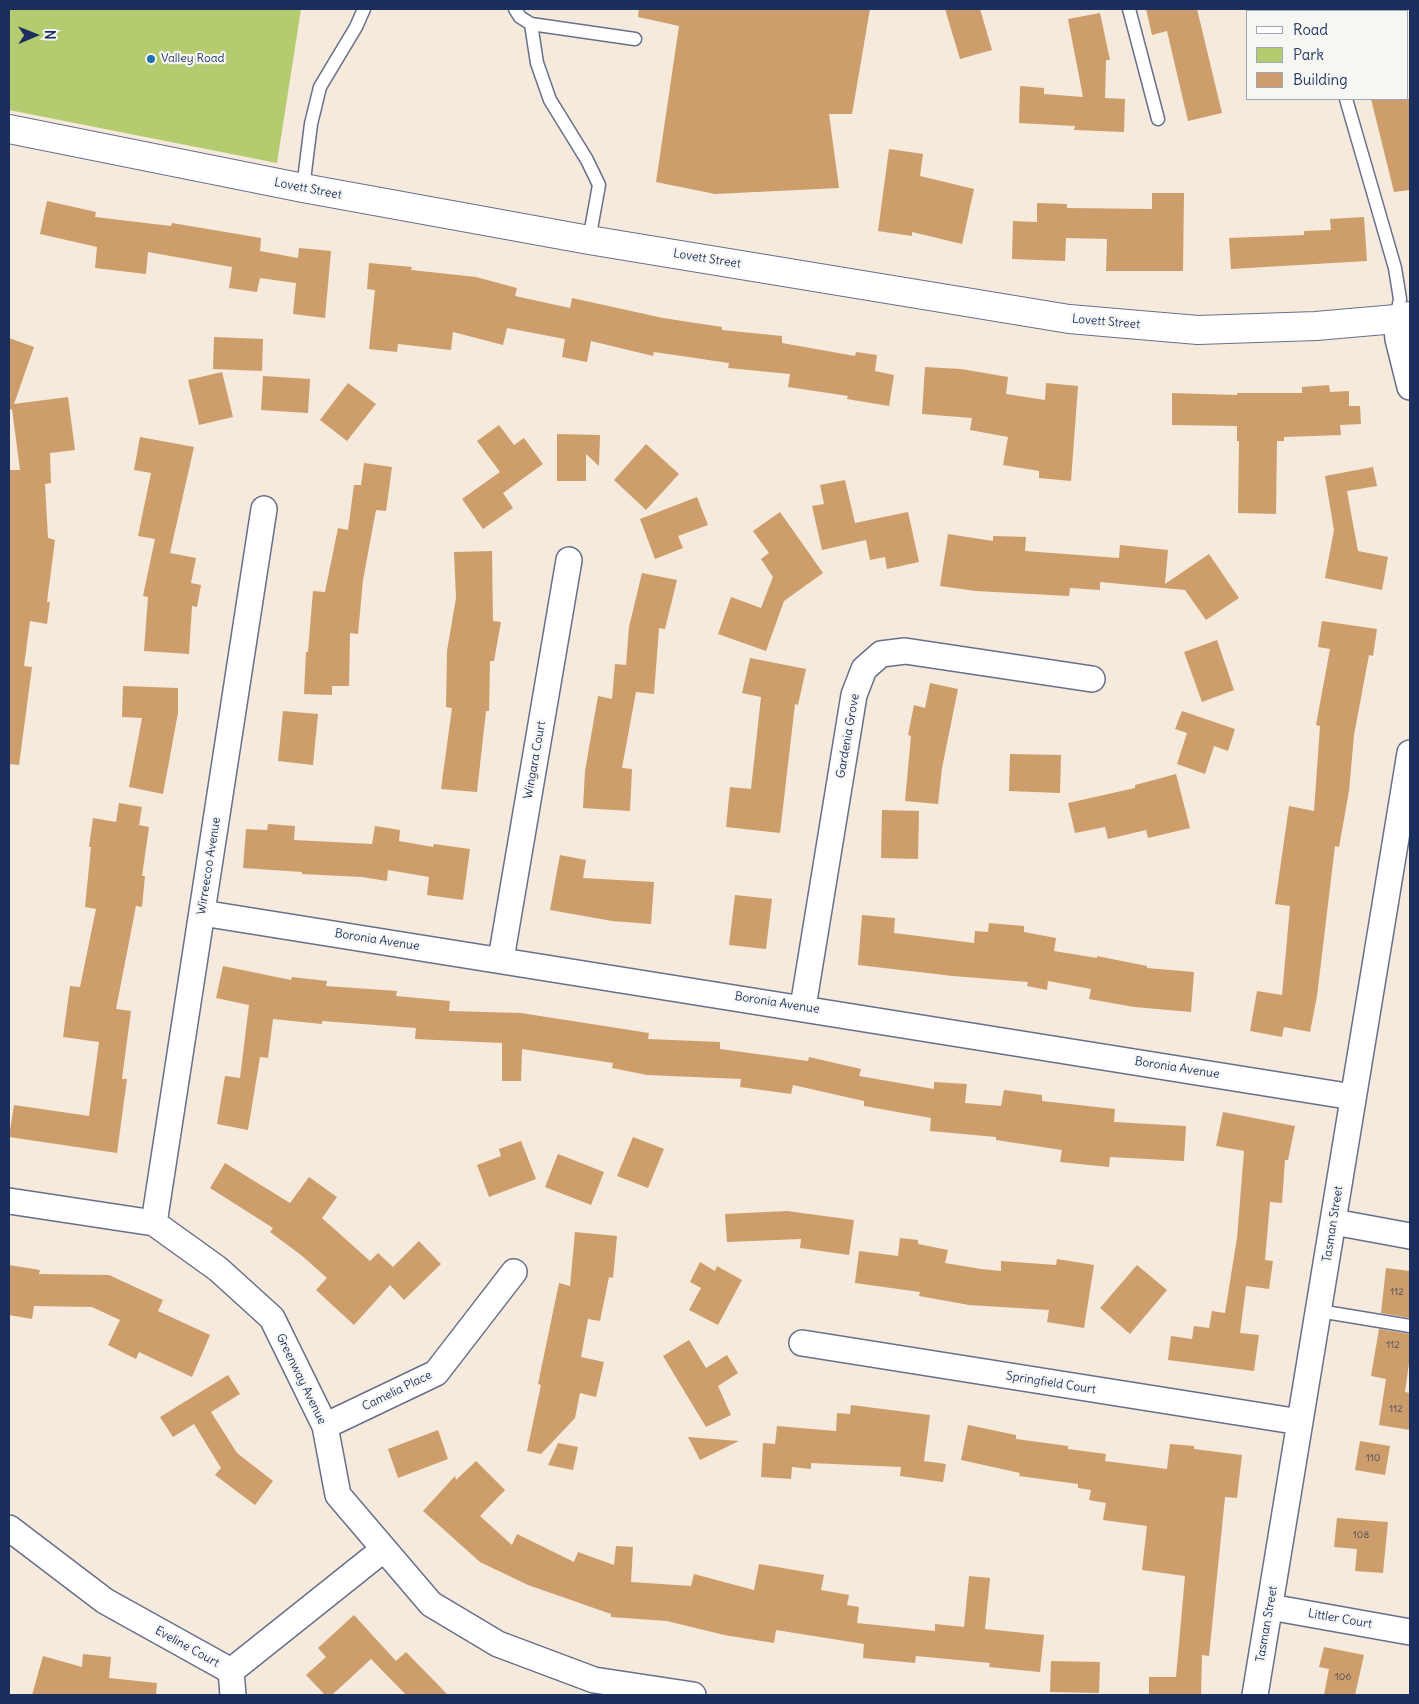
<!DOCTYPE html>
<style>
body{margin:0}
#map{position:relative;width:1419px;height:1704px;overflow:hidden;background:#f5eadb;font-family:Delius,sans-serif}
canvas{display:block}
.frame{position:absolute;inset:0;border:10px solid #1b2f5e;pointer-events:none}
.legend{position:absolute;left:1246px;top:10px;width:162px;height:90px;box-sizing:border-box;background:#f6f6f2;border:1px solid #9ea6b7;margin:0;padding:6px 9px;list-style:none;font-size:15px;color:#1b2f5e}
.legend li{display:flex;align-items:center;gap:10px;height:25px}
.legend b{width:25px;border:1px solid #9ea6b7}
.north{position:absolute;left:10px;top:10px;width:50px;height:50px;-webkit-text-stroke:4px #f6f6f2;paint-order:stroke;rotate:89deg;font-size:14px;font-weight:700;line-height:20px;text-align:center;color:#1b2f5e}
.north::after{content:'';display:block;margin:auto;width:18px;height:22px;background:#1b2f5e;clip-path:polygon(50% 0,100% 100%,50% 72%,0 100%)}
</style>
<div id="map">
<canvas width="1419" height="1704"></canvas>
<div class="frame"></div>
<ul class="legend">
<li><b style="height:6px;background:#fff"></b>Road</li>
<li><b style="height:14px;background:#b4cb6f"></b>Park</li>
<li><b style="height:14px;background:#cd9e6b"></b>Building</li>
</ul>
<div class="north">N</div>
</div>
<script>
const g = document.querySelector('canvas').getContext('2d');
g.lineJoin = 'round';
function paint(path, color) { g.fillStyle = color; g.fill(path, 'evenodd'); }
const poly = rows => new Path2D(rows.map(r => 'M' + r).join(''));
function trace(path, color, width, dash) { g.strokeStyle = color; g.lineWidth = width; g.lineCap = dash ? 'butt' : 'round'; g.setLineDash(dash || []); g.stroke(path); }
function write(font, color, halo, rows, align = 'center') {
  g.font = font + ' Delius,sans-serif'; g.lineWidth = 4.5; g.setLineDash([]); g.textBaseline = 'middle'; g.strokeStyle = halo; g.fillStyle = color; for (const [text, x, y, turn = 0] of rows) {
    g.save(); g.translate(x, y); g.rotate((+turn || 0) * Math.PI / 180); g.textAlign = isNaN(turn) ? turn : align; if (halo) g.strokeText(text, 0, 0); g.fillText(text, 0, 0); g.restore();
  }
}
const green = poly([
 [9,9,301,9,277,163,9,110]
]);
const building = poly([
 [639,9,870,9,852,114,829,114,839,188,715,194,656,182,679,26,638,17],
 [945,9,980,9,992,50,960,59],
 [1146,9,1197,9,1222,113,1188,121,1167,31,1152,35],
 [1100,13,1110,60,1106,60,1105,98,1125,99,1124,132,1074,130,1075,126,1019,123,1020,86,1044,88,1044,94,1083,97,1068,19],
 [1371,99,1410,99,1410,190,1394,192],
 [889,149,923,154,920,176,974,189,962,244,912,232,912,236,878,231],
 [1152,193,1184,193,1183,271,1106,271,1107,239,1066,238,1065,261,1012,259,1013,221,1037,222,1037,203,1067,204,1067,208,1152,209],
 [47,201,96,212,95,217,171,226,172,223,261,238,260,251,298,258,299,248,331,251,325,318,293,314,296,283,260,278,257,292,229,288,232,267,148,252,146,274,95,268,97,247,40,234],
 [1364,217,1367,261,1231,269,1229,238,1304,235,1304,231,1331,230,1330,219],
 [369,263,412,267,411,270,476,277,517,288,515,296,570,308,572,298,663,318,722,327,722,330,782,336,782,343,855,356,856,352,877,355,875,371,894,375,889,406,847,399,848,396,788,387,790,374,728,368,729,363,654,352,653,356,591,341,587,362,562,357,565,339,507,328,503,345,453,332,451,350,398,344,397,352,369,349,375,290,367,289],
 [214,337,263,339,262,371,213,369],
 [9,338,34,347,14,404,68,397,75,450,50,453,51,483,45,484,48,538,55,540,47,602,50,602,47,624,30,621,24,666,32,667,19,765,9,764,9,470,20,470,12,409,9,410],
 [925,367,961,369,1008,377,1006,394,1045,400,1046,383,1078,386,1071,481,1039,478,1039,471,1003,465,1008,437,970,430,972,418,922,414],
 [222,372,233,417,199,425,188,380],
 [263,376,310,379,308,413,261,410],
 [348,383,376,404,347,441,320,420],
 [1329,385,1330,392,1349,391,1349,406,1360,406,1361,424,1340,425,1341,435,1284,437,1284,441,1277,441,1276,514,1238,513,1239,441,1237,441,1237,426,1172,425,1172,393,1237,395,1237,393,1302,393,1302,387],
 [499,425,514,445,524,438,543,464,503,493,513,508,483,529,462,499,500,472,477,441],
 [557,434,600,435,599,466,586,454,586,481,557,481],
 [140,437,194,447,170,553,196,558,191,583,201,585,197,607,192,606,189,654,144,651,148,597,143,596,155,539,138,536,151,473,134,470],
 [646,444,679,474,646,510,614,480],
 [364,463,392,467,386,511,376,510,363,580,358,634,350,633,349,686,332,686,332,695,304,694,306,652,308,652,313,591,325,592,338,528,348,530,354,485,361,485],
 [1373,467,1377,486,1347,491,1358,551,1388,557,1382,590,1325,578,1334,530,1325,476],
 [845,480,855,523,908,512,919,562,887,569,885,557,870,560,866,540,822,550,812,506,824,504,820,485],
 [697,497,708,525,678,536,683,548,655,559,640,519],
 [780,512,823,573,784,601,766,651,718,634,731,597,761,608,773,577,761,559,769,553,753,531],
 [948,534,993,541,993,536,1026,537,1025,551,1119,558,1120,545,1168,550,1165,584,1209,554,1239,598,1206,620,1185,590,1100,582,1100,590,1070,588,1069,596,976,591,940,586],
 [492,551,493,621,501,622,494,661,490,661,489,711,486,711,477,792,441,789,452,708,446,707,447,651,456,598,454,552],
 [642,573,677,580,665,629,659,628,654,694,636,692,622,768,632,769,630,811,583,808,585,771,598,696,612,699,615,664,626,665,629,627],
 [1322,621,1377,629,1373,656,1369,655,1354,735,1349,791,1339,847,1335,846,1317,996,1310,1032,1284,1027,1282,1037,1250,1031,1257,991,1282,995,1290,906,1275,904,1289,806,1314,811,1320,726,1316,725,1330,649,1318,647],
 [1217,640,1234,690,1202,702,1184,652],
 [750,658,806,669,798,705,795,704,780,833,726,827,730,787,751,789,761,697,742,693],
 [930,683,958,689,942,768,938,804,905,801,911,736,908,735,914,705,925,708],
 [123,686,178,688,178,713,163,794,129,787,142,718,122,717],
 [283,711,318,714,313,765,278,761],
 [1182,711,1235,729,1228,751,1214,746,1205,774,1177,764,1187,733,1175,729],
 [1010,754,1061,755,1060,793,1009,791],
 [1176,774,1190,828,1148,838,1146,830,1108,839,1105,827,1075,833,1068,803,1135,788,1135,785],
 [119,803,142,807,139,825,149,827,142,876,145,876,142,907,136,906,116,1009,131,1011,122,1079,127,1079,117,1153,9,1137,14,1105,89,1116,99,1042,63,1037,70,986,80,987,96,909,85,907,91,847,89,847,93,818,116,822],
 [882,810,919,811,918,859,881,858],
 [268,824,295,826,294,840,372,844,375,826,400,830,399,841,433,847,434,844,470,849,463,900,427,895,429,877,388,870,387,881,362,877,302,874,302,872,243,868,246,829,267,830],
 [560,855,586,860,583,878,654,882,651,924,612,921,550,910],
 [735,895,772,899,766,949,729,945],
 [862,915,895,918,894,933,974,943,975,931,988,932,989,923,1024,926,1024,932,1056,938,1054,951,1097,958,1097,956,1147,966,1147,968,1194,972,1191,1012,1134,1007,1089,999,1091,989,1048,981,1047,990,1027,986,1028,982,953,976,858,965],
 [223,966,291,980,292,977,327,981,326,986,397,991,396,996,450,1001,449,1011,521,1013,649,1033,648,1039,720,1042,720,1049,808,1061,809,1057,861,1069,859,1076,934,1089,934,1082,967,1084,965,1103,1001,1106,1004,1090,1042,1095,1042,1101,1115,1109,1114,1122,1186,1126,1184,1161,1110,1157,1109,1167,1060,1162,1062,1150,996,1140,996,1137,930,1131,931,1118,864,1106,864,1101,793,1085,791,1094,740,1087,741,1079,647,1075,612,1068,613,1063,522,1049,521,1081,502,1081,502,1043,415,1039,416,1028,322,1021,322,1024,273,1019,268,1058,260,1057,248,1130,217,1124,225,1076,240,1078,249,1005,216,998],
 [1223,1112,1295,1126,1288,1160,1285,1160,1282,1203,1270,1202,1265,1260,1273,1261,1269,1289,1246,1286,1240,1333,1259,1335,1254,1371,1168,1360,1171,1336,1192,1339,1194,1326,1209,1328,1212,1311,1225,1313,1237,1238,1244,1151,1216,1146],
 [633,1137,664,1149,648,1188,617,1176],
 [521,1141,536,1179,489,1197,477,1165,501,1156,499,1149],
 [558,1154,604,1172,591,1205,545,1187],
 [225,1163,290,1203,309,1177,337,1197,322,1218,370,1261,378,1253,393,1267,419,1241,441,1264,404,1300,390,1285,354,1325,316,1290,327,1278,301,1255,270,1232,273,1228,210,1188],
 [787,1211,854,1220,849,1255,800,1248,801,1239,727,1242,725,1214],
 [575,1232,617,1236,613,1278,609,1277,600,1321,588,1319,581,1357,604,1362,596,1397,580,1393,575,1418,541,1454,527,1451,541,1385,538,1384,559,1283,570,1286],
 [900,1238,918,1240,918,1244,948,1250,945,1263,981,1269,1001,1271,1001,1261,1056,1265,1057,1259,1094,1265,1084,1328,1047,1322,1049,1310,969,1305,919,1296,920,1292,855,1283,859,1251,898,1256],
 [700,1262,715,1271,717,1266,742,1280,718,1325,689,1310,701,1288,690,1282],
 [9,1265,40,1270,39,1274,109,1275,163,1300,158,1311,210,1335,192,1377,139,1352,136,1359,108,1345,120,1320,92,1307,34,1306,32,1319,9,1315],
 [1137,1265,1167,1290,1130,1334,1100,1308],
 [1386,1268,1410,1271,1410,1318,1381,1313],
 [1379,1329,1410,1334,1410,1356,1405,1392,1410,1393,1410,1430,1379,1425,1386,1379,1371,1376],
 [689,1340,706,1368,727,1355,738,1373,718,1386,731,1415,706,1427,663,1356],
 [228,1375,240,1394,211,1412,237,1453,273,1481,255,1505,215,1475,221,1468,194,1424,173,1437,160,1417],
 [851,1405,930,1415,924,1461,946,1464,943,1482,900,1476,901,1467,811,1463,811,1469,792,1467,791,1479,761,1477,763,1443,775,1444,777,1426,836,1431,837,1413,850,1414],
 [968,1425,1016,1435,1016,1439,1068,1446,1068,1449,1106,1454,1105,1461,1167,1469,1170,1444,1194,1446,1194,1449,1242,1455,1237,1498,1225,1497,1209,1656,1202,1655,1201,1695,1149,1695,1149,1677,1176,1677,1185,1576,1142,1570,1147,1526,1103,1520,1106,1503,1089,1500,1091,1490,1078,1488,1078,1484,1019,1476,1020,1473,961,1460],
 [438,1430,448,1459,398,1478,388,1449],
 [688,1437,739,1441,700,1460],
 [1360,1441,1390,1446,1385,1475,1355,1470],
 [558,1443,578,1447,573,1470,548,1465],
 [476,1461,505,1490,480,1516,512,1545,517,1534,574,1562,578,1552,614,1565,616,1546,633,1547,631,1582,691,1586,694,1574,754,1590,759,1564,824,1575,821,1590,849,1595,847,1605,859,1607,857,1623,935,1631,935,1624,964,1627,969,1576,990,1578,985,1629,1044,1635,1040,1672,989,1667,990,1663,916,1656,915,1663,863,1658,864,1644,776,1630,774,1643,724,1635,667,1621,611,1617,611,1614,528,1585,480,1562,423,1511,455,1476,456,1480],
 [1337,1518,1388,1522,1383,1573,1355,1571,1357,1549,1334,1547],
 [354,1615,396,1661,406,1652,448,1695,406,1695,371,1659,332,1695,325,1695,306,1675,326,1657,318,1648],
 [1324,1647,1364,1655,1355,1695,1324,1695,1329,1669,1319,1667],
 [83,1654,111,1657,109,1678,157,1683,156,1695,32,1695,43,1656,82,1667],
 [1051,1661,1100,1662,1099,1693,1050,1692]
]);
const service = poly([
 [515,9,520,17,531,24,537,63,550,100,587,160,599,185,589,240],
 [1129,9,1158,119],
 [1318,9,1319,11],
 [531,24,635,39],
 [1346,99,1395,268,1400,299,1396,319],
 [303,188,311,124,320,87,356,27,364,9],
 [1319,1311,1410,1326]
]);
const minor = poly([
 [1396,319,1398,339,1410,387],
 [202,913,1353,1097],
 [501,959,569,560],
 [803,1007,854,695,864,669,881,654,905,651,1092,679],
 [9,1201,154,1223,218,1269,272,1318,325,1426,338,1495,431,1604,498,1644,594,1680,693,1695],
 [1334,1222,1410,1236],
 [154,1223,264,509],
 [802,1343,1300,1422],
 [325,1426,436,1373,514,1272],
 [9,1528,105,1601,231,1671,384,1549],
 [1270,1607,1410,1632],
 [231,1671,233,1695],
 [1255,1695,1410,753]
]);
const tertiary = poly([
 [9,129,303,188,589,240,1069,319,1198,330,1316,326,1396,319,1410,316]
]);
const markers = [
 [151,59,5,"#1f6fb2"]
];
const numberNames = [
 ["112",1397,1292],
 ["112",1393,1345],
 ["112",1396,1409],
 ["110",1373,1458],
 ["108",1361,1535],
 ["106",1343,1677]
];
const poiNames = [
 ["Valley Road",161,59]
];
const streetNames = [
 ["Lovett Street",308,189,11],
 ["Lovett Street",707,259,9],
 ["Lovett Street",1106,322,5],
 ["Gardenia Grove",848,736,-80],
 ["Wingara Court",535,760,-80],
 ["Wirreecoo Avenue",209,866,-81],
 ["Boronia Avenue",377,940,9],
 ["Boronia Avenue",777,1003,9],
 ["Boronia Avenue",1177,1068,9],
 ["Tasman Street",1333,1224,-81],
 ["Greenway Avenue",301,1379,64],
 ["Springfield Court",1051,1383,9],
 ["Camelia Place",397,1391,-26],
 ["Littler Court",1340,1619,10],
 ["Tasman Street",1267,1624,-80],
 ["Eveline Court",187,1647,29]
];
paint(green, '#b4cb6f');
paint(building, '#cd9e6b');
trace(service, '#67708a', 15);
trace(minor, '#67708a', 28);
trace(tertiary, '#67708a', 30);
trace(service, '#fff', 12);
trace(minor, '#fff', 25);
trace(tertiary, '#fff', 28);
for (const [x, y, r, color] of markers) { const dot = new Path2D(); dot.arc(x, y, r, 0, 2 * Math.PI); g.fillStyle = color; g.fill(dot); trace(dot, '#f6f6f2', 2); }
write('10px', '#484b61', null, numberNames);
write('12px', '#1b2f5e', '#f6f6f2', poiNames, 'left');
write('12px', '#1b2f5e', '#f6f6f2', streetNames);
</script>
